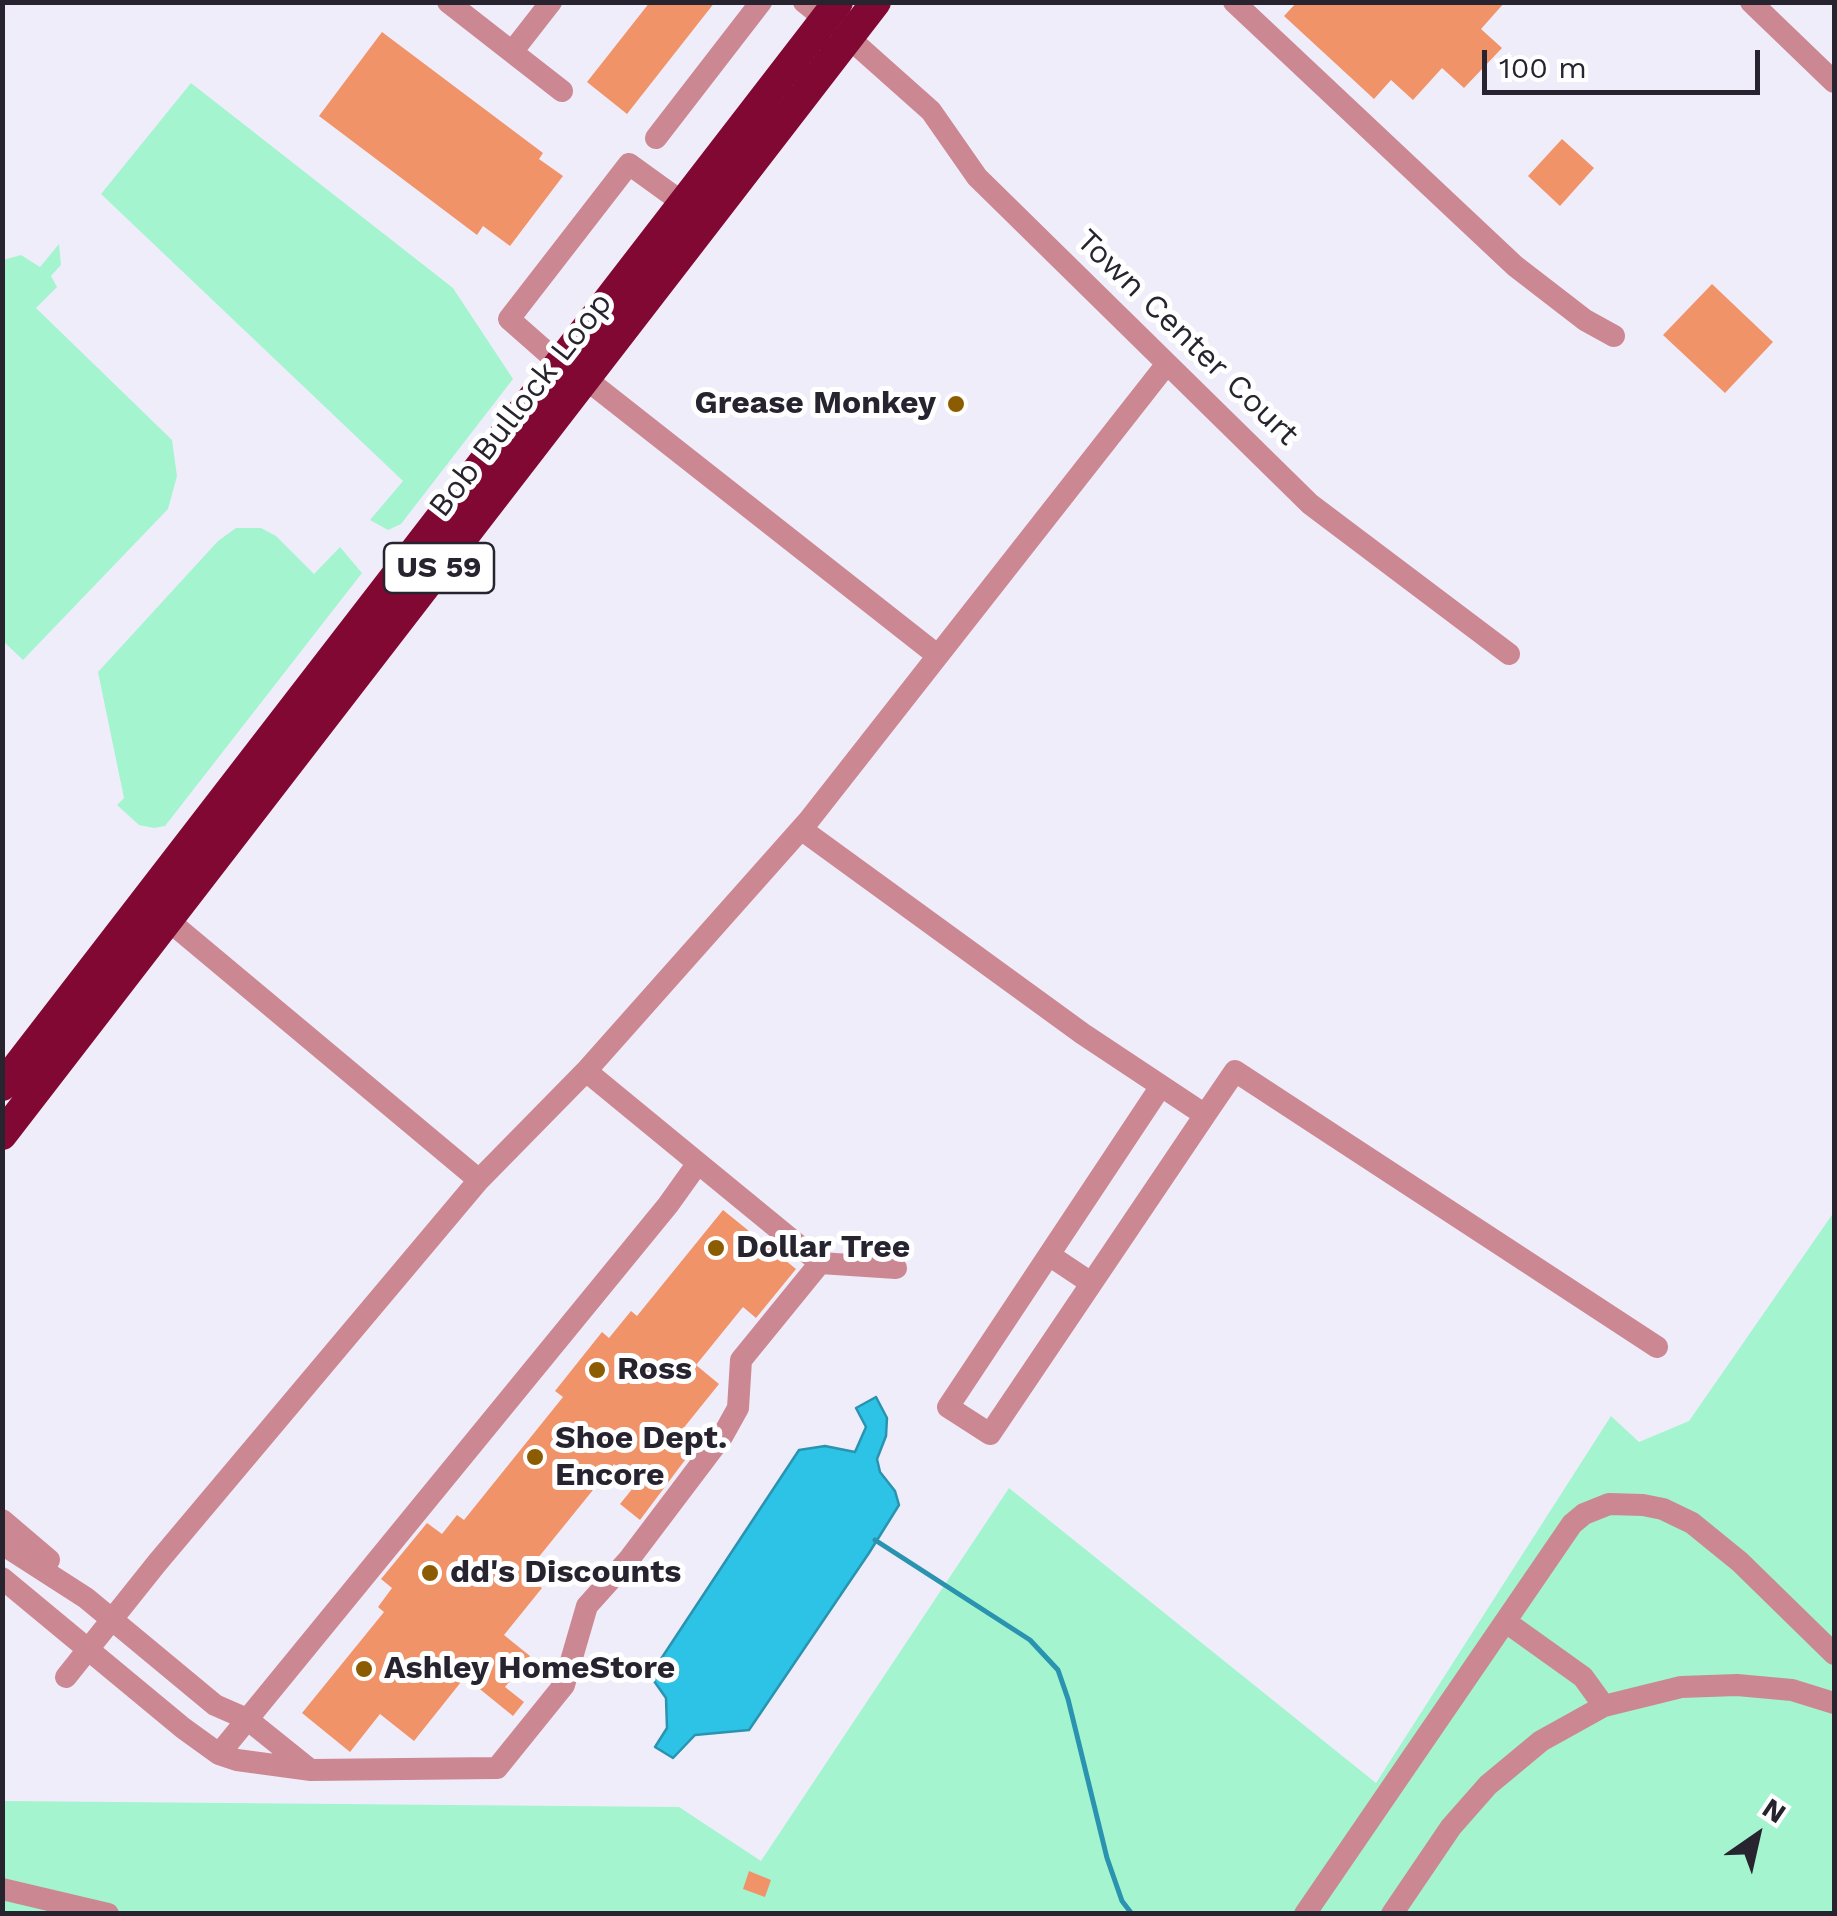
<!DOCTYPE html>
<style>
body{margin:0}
#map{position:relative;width:1837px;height:1916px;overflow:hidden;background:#f0edfa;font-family:"Work Sans",sans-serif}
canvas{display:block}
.frame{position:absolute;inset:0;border:5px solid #272430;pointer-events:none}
.north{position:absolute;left:1707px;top:1786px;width:100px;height:100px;-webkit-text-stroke:8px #fff;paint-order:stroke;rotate:34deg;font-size:28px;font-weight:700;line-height:40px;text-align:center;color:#272430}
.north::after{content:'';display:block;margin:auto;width:35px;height:45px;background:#272430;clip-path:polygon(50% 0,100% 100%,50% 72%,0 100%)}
.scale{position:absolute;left:1482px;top:50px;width:278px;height:45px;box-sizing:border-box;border:5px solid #272430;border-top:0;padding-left:12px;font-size:30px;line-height:35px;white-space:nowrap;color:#272430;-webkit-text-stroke:8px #fff;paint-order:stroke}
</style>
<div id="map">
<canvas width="1837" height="1916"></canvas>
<div class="frame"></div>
<div class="north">N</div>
<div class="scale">100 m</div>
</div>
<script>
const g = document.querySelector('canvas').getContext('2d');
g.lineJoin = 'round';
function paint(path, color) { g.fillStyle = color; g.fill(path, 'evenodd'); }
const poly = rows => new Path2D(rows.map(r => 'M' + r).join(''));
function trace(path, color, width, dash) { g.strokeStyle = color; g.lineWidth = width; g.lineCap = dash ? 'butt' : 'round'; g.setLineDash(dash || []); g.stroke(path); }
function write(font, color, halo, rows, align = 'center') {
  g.font = font + ' "Work Sans",sans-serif'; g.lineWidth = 10; g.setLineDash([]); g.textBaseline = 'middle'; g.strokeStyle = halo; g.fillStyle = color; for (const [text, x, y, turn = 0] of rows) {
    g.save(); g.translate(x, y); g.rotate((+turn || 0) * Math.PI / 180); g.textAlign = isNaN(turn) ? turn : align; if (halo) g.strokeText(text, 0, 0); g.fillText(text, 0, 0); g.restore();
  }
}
const green = poly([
 [191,83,453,288,513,379,401,524,388,530,370,520,403,481,101,194],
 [59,244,61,265,51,276,57,287,36,308,172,440,177,476,168,509,23,660,3,641,3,260,21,255,40,267],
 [236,528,261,528,276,536,314,574,340,547,362,573,165,826,154,828,139,825,117,805,124,798,98,672,218,541],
 [1834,1212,1834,1913,3,1914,3,1801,679,1807,761,1861,1009,1488,1376,1783,1611,1416,1639,1442,1689,1421]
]);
const water = poly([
 [876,1397,887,1418,886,1436,877,1459,880,1472,895,1491,899,1505,869,1553,749,1730,695,1735,673,1758,655,1747,667,1728,666,1698,654,1681,655,1668,799,1450,825,1446,855,1452,866,1427,856,1408,876,1397]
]);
const stream = poly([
 [875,1540,1030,1640,1058,1670,1068,1699,1107,1858,1122,1901,1132,1914]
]);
const building = poly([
 [650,2,715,2,627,114,587,82],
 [1297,2,1505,2,1481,29,1502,48,1464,88,1442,68,1413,100,1391,80,1374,99,1284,16],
 [382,32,543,153,539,159,563,176,510,246,483,226,477,235,319,116],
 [1562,139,1594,168,1560,206,1528,176],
 [1712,284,1773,342,1725,393,1663,335],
 [723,1210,796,1269,756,1318,743,1307,696,1365,719,1384,678,1435,694,1448,640,1520,620,1504,637,1483,614,1464,525,1574,542,1588,504,1635,530,1656,505,1687,524,1702,513,1716,465,1677,414,1741,380,1714,350,1752,302,1713,384,1612,378,1607,392,1588,381,1579,427,1523,442,1534,457,1515,464,1520,563,1397,555,1391,602,1332,609,1338,631,1311,637,1316],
 [749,1871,771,1880,765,1897,743,1889]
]);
const minor = poly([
 [448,2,512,52,551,2],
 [804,2,825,19],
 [1234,2,1515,266,1585,320,1614,336],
 [1751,2,1834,82],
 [849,38,931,111,977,177,1310,504,1509,654],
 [512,52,562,91],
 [656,138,761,2],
 [559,363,509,319,629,164,683,203],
 [586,379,937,655],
 [801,829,1083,1034,1205,1115,1235,1071,1657,1347],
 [169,921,479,1180],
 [586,1071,809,820,1166,365],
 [1161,1086,948,1407,990,1434,1205,1115],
 [698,1163,820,1263],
 [1049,1255,1091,1283],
 [2,1520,49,1560],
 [2,1544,86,1598,215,1705,247,1719,308,1768],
 [2,1578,183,1728,219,1754,237,1760,311,1770,497,1768,564,1685,587,1606,630,1558,723,1435,738,1408,741,1360,820,1263,896,1268],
 [1506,1622,1583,1677,1604,1706],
 [66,1677,157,1563,479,1180,586,1071,698,1163,668,1205,219,1754],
 [2,1889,108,1914],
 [1305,1914,1572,1524,1584,1514,1609,1504,1643,1505,1663,1509,1692,1523,1740,1562,1834,1654],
 [1392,1914,1451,1827,1488,1785,1541,1741,1604,1706,1681,1687,1737,1685,1792,1690,1834,1703]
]);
const highway = poly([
 [2,1086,838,2],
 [2,1135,876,2]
]);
const markers = [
 [956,404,10,"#8c5c03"],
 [716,1248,10,"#8c5c03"],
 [597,1370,10,"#8c5c03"],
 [535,1457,10,"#8c5c03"],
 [430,1573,10,"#8c5c03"],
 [364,1669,10,"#8c5c03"]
];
const shields = [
 [439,568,110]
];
const shieldNames = [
 ["US 59",439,568]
];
const streetNames = [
 ["Town Center Court",1187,338,44],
 ["Bob Bullock Loop",521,405,-52]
];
const poiNames = [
 ["Grease Monkey",936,404,"right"],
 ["Dollar Tree",736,1248],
 ["Ross",617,1370],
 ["Shoe Dept.",555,1439],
 ["Encore",555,1476],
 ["dd's Discounts",450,1573],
 ["Ashley HomeStore",384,1669]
];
paint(green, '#a4f4d0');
paint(water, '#2cc3e6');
trace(water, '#2a93af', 2.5);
trace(stream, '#2a93af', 5);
paint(building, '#f19369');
trace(minor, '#cc8892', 22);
trace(highway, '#810833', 30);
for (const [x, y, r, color] of markers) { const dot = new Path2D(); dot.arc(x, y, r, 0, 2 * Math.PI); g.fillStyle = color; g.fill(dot); trace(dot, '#fff', 4); }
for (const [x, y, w] of shields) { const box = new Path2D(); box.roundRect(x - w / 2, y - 25, w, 50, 8); g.fillStyle = '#fff'; g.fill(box); trace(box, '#272430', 2.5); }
write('bold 30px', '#272430', null, shieldNames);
write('32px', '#272430', '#fff', streetNames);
write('bold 32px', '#272430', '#fff', poiNames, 'left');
</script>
